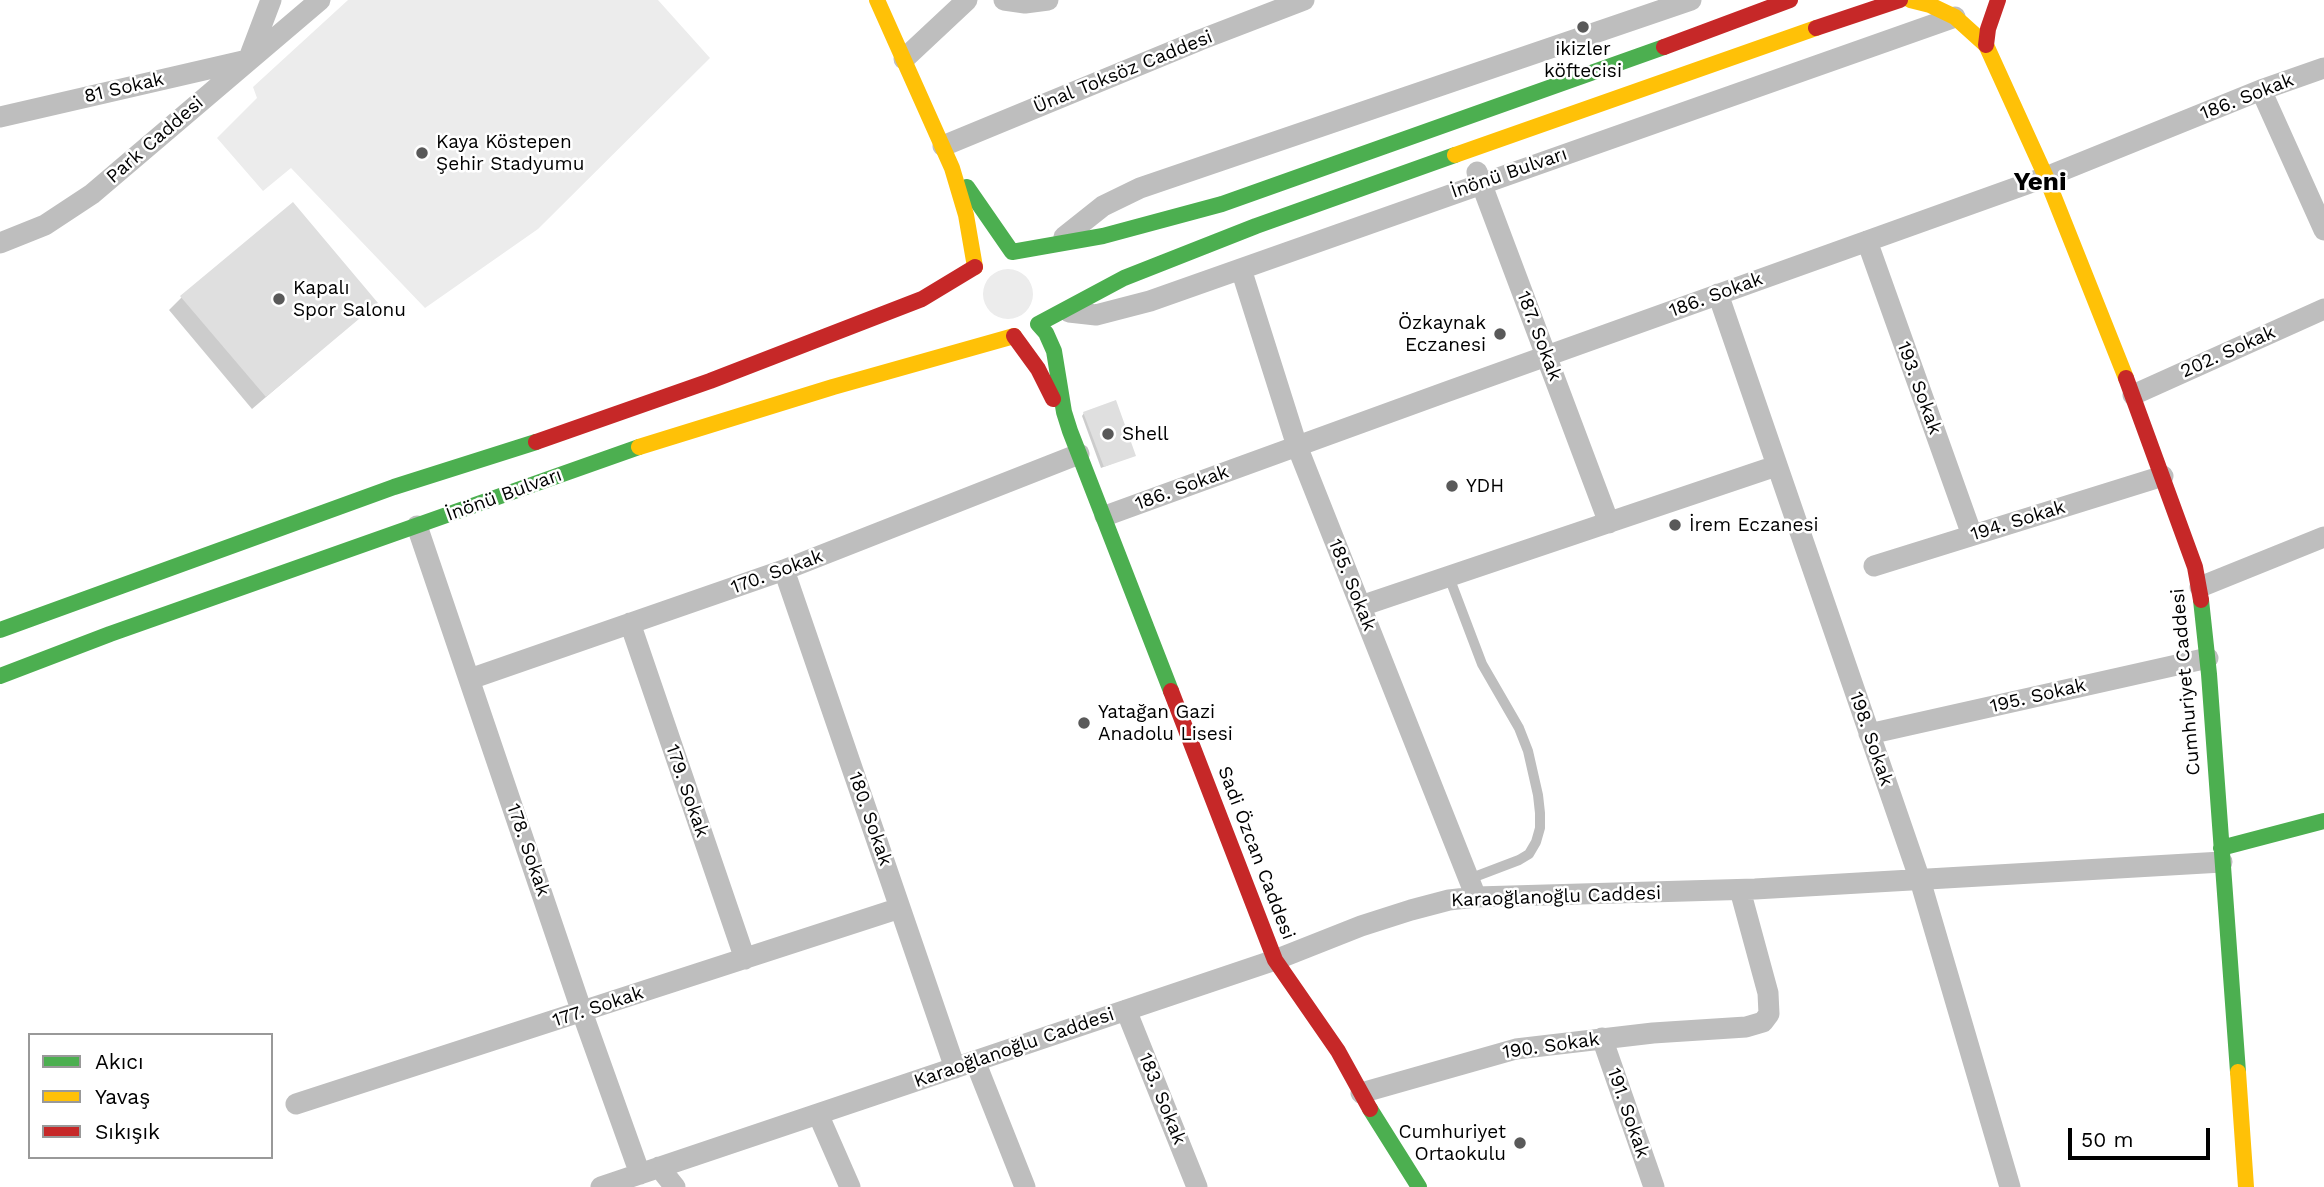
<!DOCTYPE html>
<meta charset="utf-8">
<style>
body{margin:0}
#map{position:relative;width:2324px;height:1187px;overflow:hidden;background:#fff;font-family:"Work Sans",sans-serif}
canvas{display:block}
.legend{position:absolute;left:28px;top:1033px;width:245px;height:126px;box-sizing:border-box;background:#fff;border:2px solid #999;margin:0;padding:9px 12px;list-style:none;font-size:21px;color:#000}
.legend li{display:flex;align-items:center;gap:14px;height:35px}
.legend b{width:35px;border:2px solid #999}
.scale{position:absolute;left:2068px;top:1128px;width:142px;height:32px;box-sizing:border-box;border:4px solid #000;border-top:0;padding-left:9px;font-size:21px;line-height:24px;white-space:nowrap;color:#000;-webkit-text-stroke:5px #fff;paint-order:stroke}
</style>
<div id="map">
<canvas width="2324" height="1187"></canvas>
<ul class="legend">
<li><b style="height:9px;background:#4caf50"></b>Akıcı</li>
<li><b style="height:9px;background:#ffc107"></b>Yavaş</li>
<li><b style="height:9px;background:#c62828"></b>Sıkışık</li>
</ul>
<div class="scale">50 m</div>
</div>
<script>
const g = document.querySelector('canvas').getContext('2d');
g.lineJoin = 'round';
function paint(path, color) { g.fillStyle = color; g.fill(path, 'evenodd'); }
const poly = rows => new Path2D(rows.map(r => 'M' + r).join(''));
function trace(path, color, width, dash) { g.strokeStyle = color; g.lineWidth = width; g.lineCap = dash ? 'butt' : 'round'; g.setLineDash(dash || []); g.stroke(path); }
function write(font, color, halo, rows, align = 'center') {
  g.font = font + ' "Work Sans",sans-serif'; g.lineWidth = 5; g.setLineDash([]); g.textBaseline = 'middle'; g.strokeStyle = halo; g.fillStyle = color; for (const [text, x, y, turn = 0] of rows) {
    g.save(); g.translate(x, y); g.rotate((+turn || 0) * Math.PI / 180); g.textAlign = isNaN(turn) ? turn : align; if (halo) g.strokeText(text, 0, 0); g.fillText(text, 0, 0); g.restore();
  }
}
const green = poly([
 [348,0,658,0,710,58,538,229,425,308,291,168,263,191,217,138,257,98,253,87],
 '983 294a25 25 0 1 1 50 0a25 25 0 1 1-50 0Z'
]);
const shadow = poly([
 [182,297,362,315,252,409,169,310],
 [1084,413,1134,455,1101,468,1082,416]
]);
const building = poly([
 [293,202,378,303,266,397,180,296],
 [1116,400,1136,456,1104,467,1083,412]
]);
const lane = poly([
 [1449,577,1482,664,1519,728,1528,751,1538,795,1540,813,1540,828,1536,842,1529,854,1519,860,1469,879]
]);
const street = poly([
 [1004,0,1025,3,1048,0],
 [249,58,271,0],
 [904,59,967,0],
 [2261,90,2324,230],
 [0,117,243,61],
 [943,146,1200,40,1304,0],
 [1477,172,1609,523],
 [1064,237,1103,206,1140,188,1691,0],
 [1867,241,1972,535],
 [0,243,45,225,92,194,320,0],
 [1241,269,1297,446,1476,897],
 [1718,294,1920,880,2010,1187],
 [1069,312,1096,315,1150,301,1955,17],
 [2133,395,2324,309],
 [1105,516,1446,392,2046,177,2261,90,2324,68],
 [417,526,582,1012,640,1174],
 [1874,566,2163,476],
 [784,570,955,1068],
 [2200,587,2324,537],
 [1361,606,1776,466],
 [630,623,745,959],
 [470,679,784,570,1079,454],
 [1869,734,2208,658],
 [1126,1010,1197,1187],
 [1602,1038,1654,1187],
 [975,1061,1025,1187],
 [1361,1093,1516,1049,1653,1033,1746,1027,1763,1022,1769,1014,1768,993,1740,890],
 [296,1104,900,908],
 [818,1114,850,1187],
 [659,1167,675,1187],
 [601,1187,1275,960,1361,926,1411,910,1449,900,1476,897,1755,889,2222,862]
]);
const fast = poly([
 [967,187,1012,252],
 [1012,252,1103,236,1222,204,1664,47],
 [1038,324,1046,333,1054,351,1064,412,1070,431,1171,691],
 [1038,324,1124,278,1256,226,1455,155],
 [2201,600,2209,674,2238,1072],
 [0,630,394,487,536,442],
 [0,676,110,634,639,447],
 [2221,848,2324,821],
 [1370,1109,1419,1187]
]);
const slow = poly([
 [877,0,952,168,966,215,975,267],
 [1910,0,1930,5,1955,17,1986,45,2046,177,2126,378],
 [1455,155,1816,28],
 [639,447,833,387,1014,336],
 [2238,1072,2246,1187]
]);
const jam = poly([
 [1816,28,1900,0],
 [1986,45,1988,29,1998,0],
 [1664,47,1790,0],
 [1014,336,1038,369,1053,399],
 [2126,378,2195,567,2201,600],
 [536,442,710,381,922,299,975,267],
 [1171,691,1275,960,1338,1051,1370,1109]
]);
const markers = [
 [1583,27,7,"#595959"],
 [422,153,7,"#595959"],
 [279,299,7,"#595959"],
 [1500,334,7,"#595959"],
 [1108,434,7,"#595959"],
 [1452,486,7,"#595959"],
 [1675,525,7,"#595959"],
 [1084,723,7,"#595959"],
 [1520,1143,7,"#595959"]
];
const poiNames = [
 ["ikizler",1583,49,"center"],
 ["köftecisi",1583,71,"center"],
 ["Kaya Köstepen",436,142],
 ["Şehir Stadyumu",436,164],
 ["Kapalı",293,288],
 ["Spor Salonu",293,310],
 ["Özkaynak",1486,323,"right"],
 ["Eczanesi",1486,345,"right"],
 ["Shell",1122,434],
 ["YDH",1466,486],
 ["İrem Eczanesi",1689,525],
 ["Yatağan Gazi",1098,712],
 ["Anadolu Lisesi",1098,734],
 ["Cumhuriyet",1506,1132,"right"],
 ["Ortaokulu",1506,1154,"right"]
];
const streetNames = [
 ["Ünal Toksöz Caddesi",1123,72,-22],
 ["81 Sokak",124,88,-13],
 ["186. Sokak",2247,97,-21],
 ["Park Caddesi",155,140,-41],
 ["İnönü Bulvarı",1509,173,-19],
 ["186. Sokak",1716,295,-20],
 ["187. Sokak",1539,336,69],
 ["202. Sokak",2228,352,-24],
 ["193. Sokak",1919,388,70],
 ["186. Sokak",1182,488,-20],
 ["İnönü Bulvarı",504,495,-20],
 ["194. Sokak",2018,521,-17],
 ["170. Sokak",777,572,-20],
 ["185. Sokak",1352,585,68],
 ["Cumhuriyet Caddesi",2186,682,-95],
 ["195. Sokak",2038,696,-13],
 ["198. Sokak",1871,739,71],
 ["179. Sokak",687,791,71],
 ["180. Sokak",870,819,71],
 ["178. Sokak",528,850,71],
 ["Sadi Özcan Caddesi",1256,853,69],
 ["Karaoğlanoğlu Caddesi",1556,897,-2],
 ["177. Sokak",598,1007,-18],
 ["190. Sokak",1551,1046,-8],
 ["Karaoğlanoğlu Caddesi",1014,1048,-19],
 ["183. Sokak",1162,1099,68],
 ["191. Sokak",1628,1113,71]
];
const districtNames = [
 ["Yeni",2040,182]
];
paint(green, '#ececec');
paint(shadow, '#0003');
paint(building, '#dfdfdf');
trace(lane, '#bebebe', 10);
trace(street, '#bebebe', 21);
trace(fast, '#4caf50', 16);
trace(slow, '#ffc107', 16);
trace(jam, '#c62828', 16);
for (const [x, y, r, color] of markers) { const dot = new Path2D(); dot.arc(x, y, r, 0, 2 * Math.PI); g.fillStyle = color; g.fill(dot); trace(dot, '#fff', 2.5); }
write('19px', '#000', '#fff', poiNames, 'left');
write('19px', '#000', '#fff', streetNames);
write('bold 26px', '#000', '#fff', districtNames);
</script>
